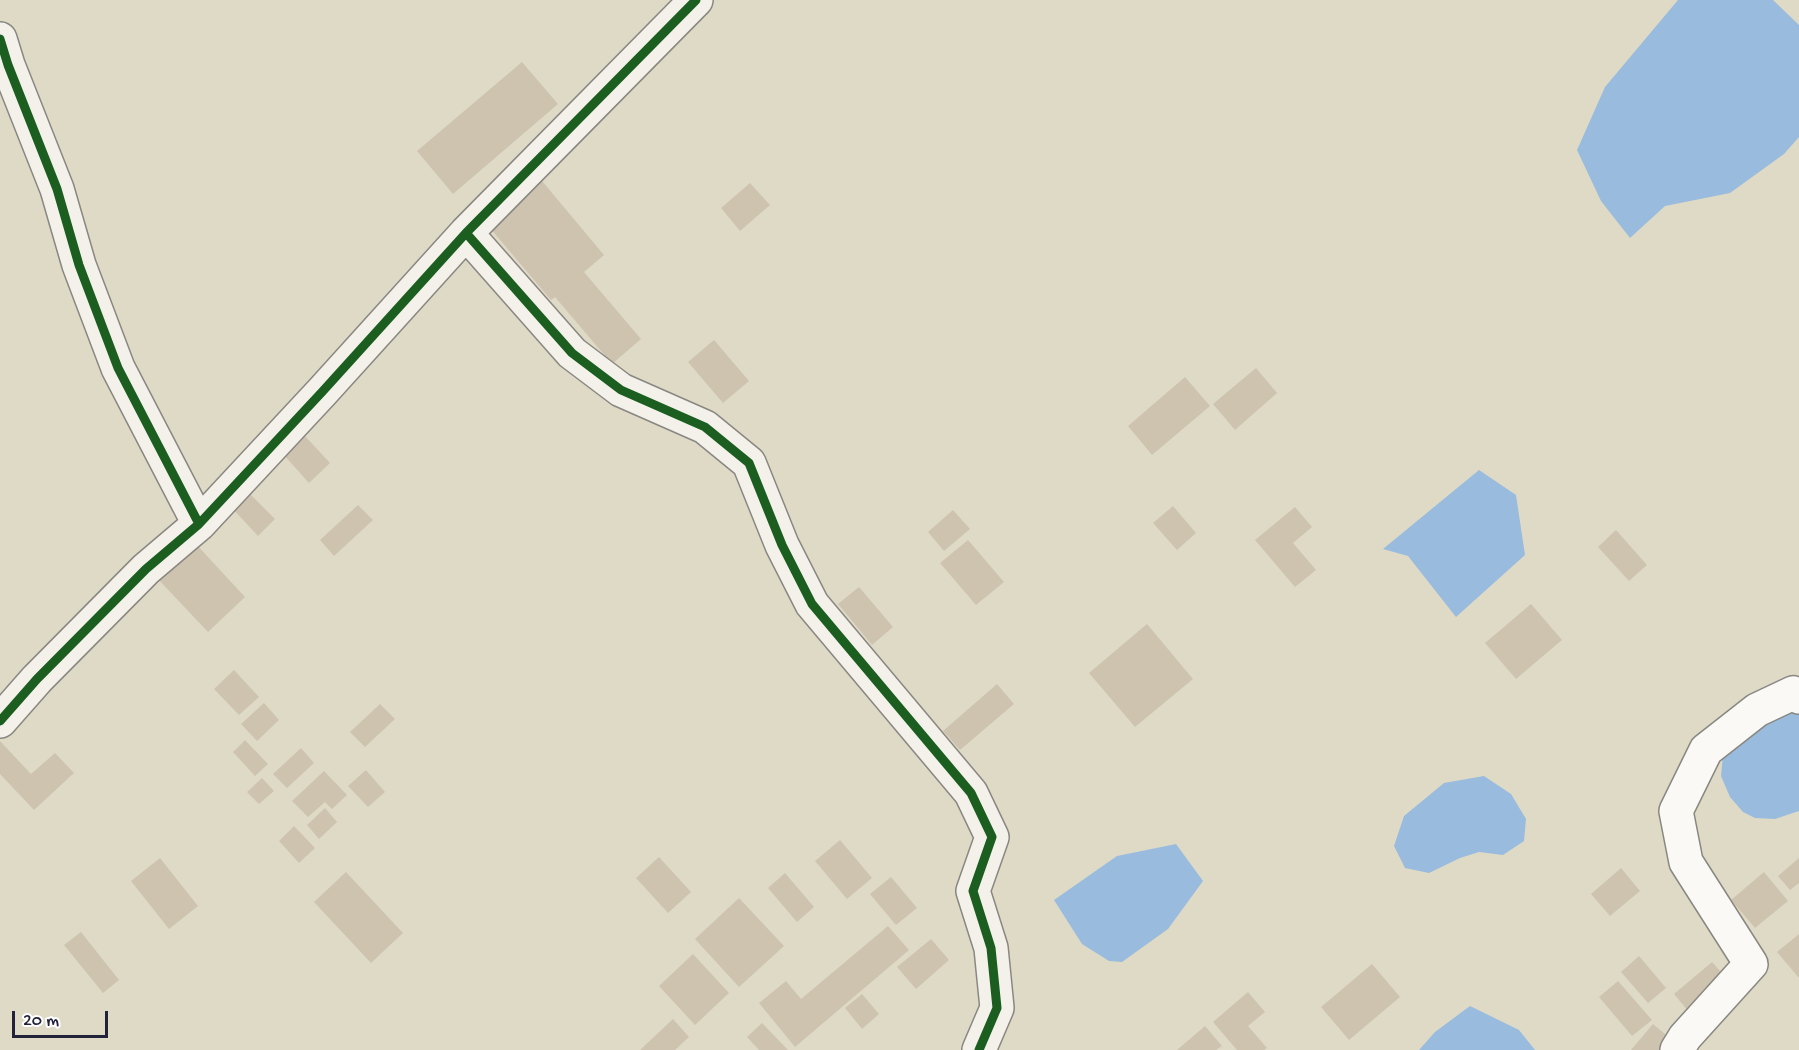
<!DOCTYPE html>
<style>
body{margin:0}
#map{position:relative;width:1799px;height:1050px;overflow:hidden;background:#dedac6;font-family:"Gochi Hand",sans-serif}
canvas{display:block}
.scale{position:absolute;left:12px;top:1011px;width:96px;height:27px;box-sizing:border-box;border:3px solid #22223b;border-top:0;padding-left:8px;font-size:18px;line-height:21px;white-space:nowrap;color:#22223b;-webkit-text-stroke:4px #fff;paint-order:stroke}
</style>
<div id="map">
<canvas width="1799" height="1050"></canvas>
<div class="scale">20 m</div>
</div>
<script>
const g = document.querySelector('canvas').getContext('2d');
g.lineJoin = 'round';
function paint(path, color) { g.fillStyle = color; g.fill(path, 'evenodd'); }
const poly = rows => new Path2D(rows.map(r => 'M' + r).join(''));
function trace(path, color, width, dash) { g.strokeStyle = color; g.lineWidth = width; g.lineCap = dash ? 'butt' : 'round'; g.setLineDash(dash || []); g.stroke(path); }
const water = poly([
 [1678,0,1773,0,1799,25,1799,137,1784,154,1730,193,1665,206,1630,238,1601,201,1577,150,1605,87],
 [1479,470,1516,495,1525,555,1456,617,1408,556,1383,549],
 [1790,709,1799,712,1799,811,1775,819,1755,818,1743,812,1730,797,1721,776,1723,754,1743,734],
 [1484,776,1511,794,1526,819,1524,841,1503,855,1479,852,1460,858,1429,873,1405,868,1394,846,1404,816,1444,783],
 [1176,844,1203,881,1168,929,1122,962,1109,961,1082,944,1054,900,1117,856],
 [1470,1006,1519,1030,1535,1050,1419,1050,1435,1032]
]);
const building = poly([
 [522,62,558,104,453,194,417,151],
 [537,175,604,255,584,272,641,339,612,364,555,297,551,300,484,221],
 [750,183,770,205,740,231,721,208],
 [714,340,749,381,723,403,688,362],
 [1256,368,1277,393,1235,430,1213,404],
 [1185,377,1210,406,1152,455,1128,426],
 [303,434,330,463,309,483,282,453],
 [249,493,275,519,258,536,232,508],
 [358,505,373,520,334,556,320,540],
 [1173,506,1196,533,1177,550,1153,523],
 [1295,507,1312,527,1293,543,1316,570,1295,587,1255,540],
 [953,510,970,529,944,551,928,532],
 [1616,530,1647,565,1629,581,1598,547],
 [968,540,1004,582,976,605,940,563],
 [195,543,245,597,208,632,157,578],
 [859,587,893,627,872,645,838,604],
 [1531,604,1562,640,1516,679,1485,643],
 [1147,624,1193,679,1135,727,1089,673],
 [234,670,259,697,239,715,214,689],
 [997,684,1014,704,960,750,943,731],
 [264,703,279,720,257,741,241,724],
 [380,704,395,719,365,747,350,732],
 [245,740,268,764,255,776,233,752],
 [0,741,31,774,55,753,74,773,34,810,0,774],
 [301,748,314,763,287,788,273,774],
 [366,770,385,792,368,807,348,786],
 [324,771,347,795,332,809,325,802,308,817,292,801],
 [262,778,274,791,259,804,247,792],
 [325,808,337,822,319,839,307,825],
 [294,826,315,848,299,863,279,841],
 [840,840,872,878,847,899,815,861],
 [659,857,691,892,668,913,636,878],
 [160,858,198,906,169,929,131,881],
 [1799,858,1799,883,1790,890,1778,876],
 [1621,868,1640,891,1610,916,1591,894],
 [346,872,403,933,371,963,314,902],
 [1764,872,1788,901,1755,928,1731,900],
 [785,873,814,907,797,922,768,888],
 [891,877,917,908,896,925,870,894],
 [739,898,784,946,739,987,695,939],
 [888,926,909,950,795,1047,759,1003,786,981,801,999],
 [81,932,119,980,103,993,64,945],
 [1799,934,1799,978,1777,952],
 [931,939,949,960,916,989,897,967],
 [693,954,729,993,695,1025,659,986],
 [1639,956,1666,988,1648,1003,1621,972],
 [1712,962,1728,980,1689,1012,1674,994],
 [1372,964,1400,997,1349,1040,1321,1007],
 [1618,981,1652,1020,1632,1036,1599,997],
 [1248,992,1265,1012,1248,1026,1267,1048,1264,1050,1237,1050,1213,1022],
 [862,994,879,1014,862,1029,845,1008],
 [673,1019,689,1037,675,1050,640,1050],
 [762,1023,788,1050,759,1050,747,1037],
 [1653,1024,1672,1040,1663,1050,1631,1050],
 [1205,1026,1222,1046,1216,1050,1177,1050]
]);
const street = poly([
 [1677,1050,1685,1037,1751,964,1686,862,1676,811,1706,750,1757,710,1793,693,1799,697]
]);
const secondary = poly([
 [0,39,8,65,57,189,79,265,118,368,199,524],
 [466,233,572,353,621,390,705,427,749,463,782,545,812,604,971,793,992,837,973,891,991,948,997,1008,979,1050],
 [0,721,37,679,146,569,199,524,322,392,466,233,696,0]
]);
const cycleway = poly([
 [0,39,8,65,57,189,79,265,118,368,199,524],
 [466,233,572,353,621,390,705,427,749,463,782,545,812,604,971,793,992,837,973,891,991,948,997,1008,979,1050],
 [0,721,37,679,146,569,199,524,322,392,466,233,696,0]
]);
paint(water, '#99bbde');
paint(building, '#cec3af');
trace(street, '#898781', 36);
trace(secondary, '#898781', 36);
trace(street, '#faf9f6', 33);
trace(secondary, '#f4f1eb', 33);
trace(cycleway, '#1b5e20', 9);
</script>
